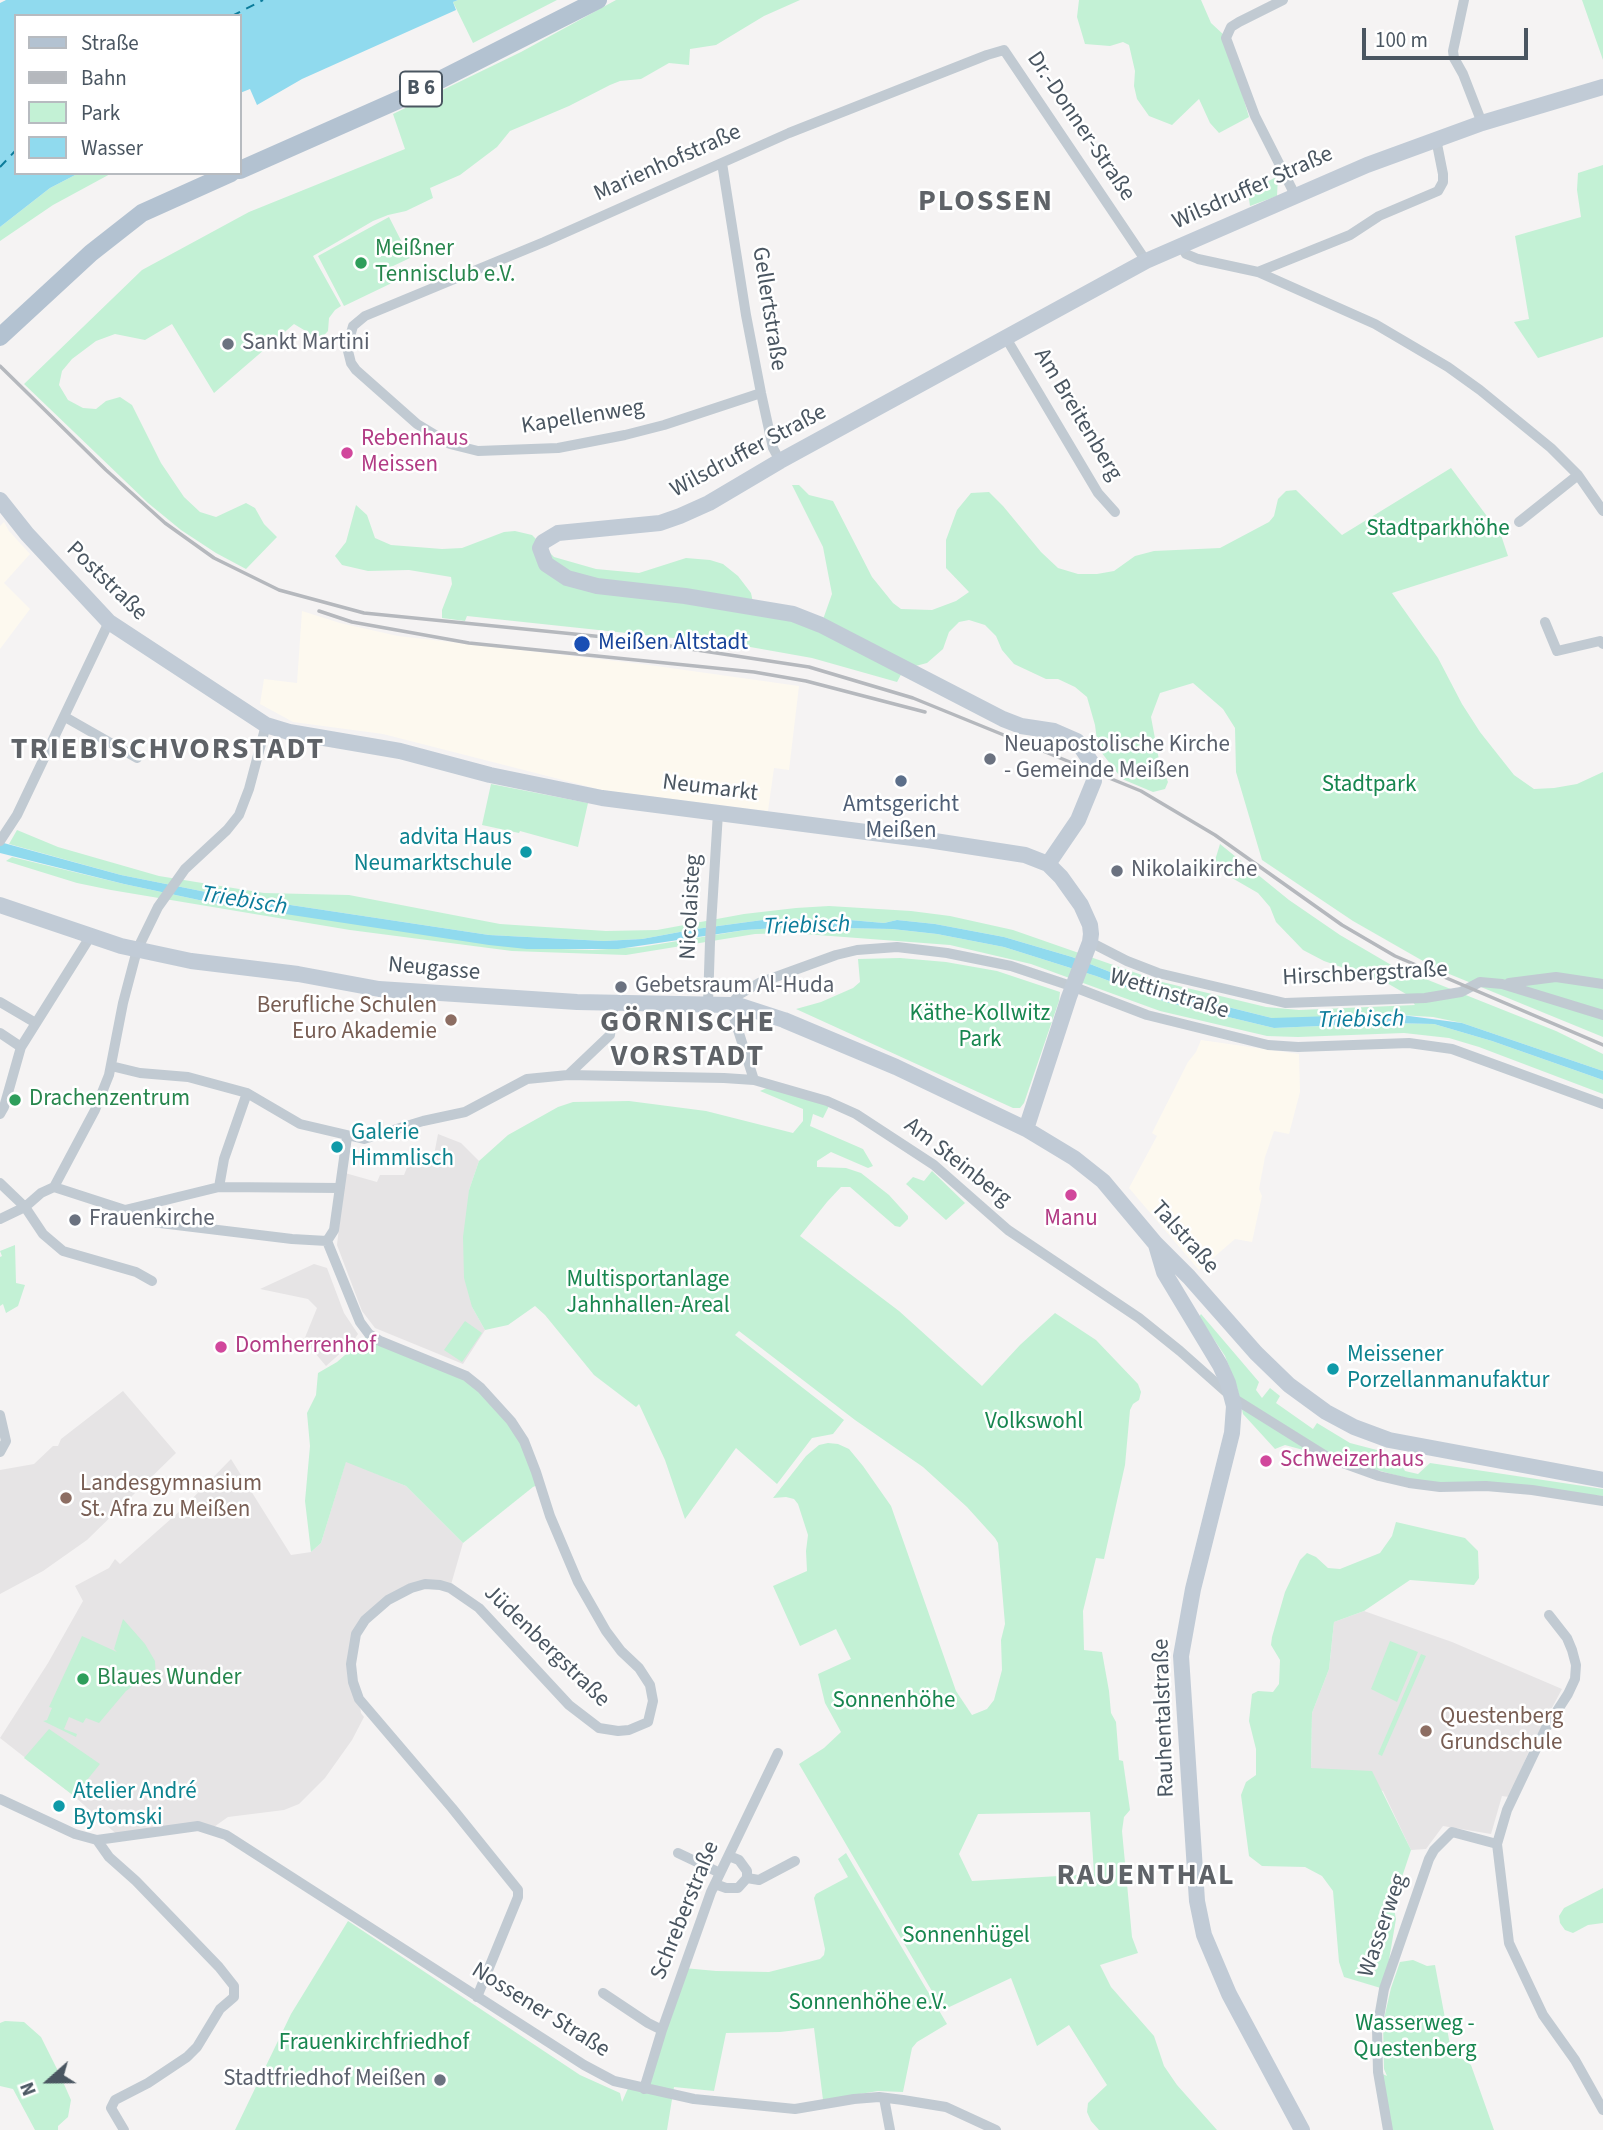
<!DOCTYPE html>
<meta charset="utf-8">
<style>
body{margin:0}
#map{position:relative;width:1603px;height:2130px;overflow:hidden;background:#f5f3f3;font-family:"Source Sans 3",sans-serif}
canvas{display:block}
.legend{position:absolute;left:14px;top:14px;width:228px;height:161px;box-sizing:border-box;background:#fff;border:2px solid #b7bbc0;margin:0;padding:9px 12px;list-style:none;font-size:21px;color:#4a5661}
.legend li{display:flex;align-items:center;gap:14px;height:35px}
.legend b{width:35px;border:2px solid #b7bbc0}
.north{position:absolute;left:14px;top:2046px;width:70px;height:70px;-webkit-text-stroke:5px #fff;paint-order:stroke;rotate:249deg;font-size:19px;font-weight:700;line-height:28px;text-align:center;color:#4a5661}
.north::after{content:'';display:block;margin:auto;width:24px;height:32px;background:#4a5661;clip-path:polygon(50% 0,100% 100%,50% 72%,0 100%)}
.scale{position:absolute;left:1362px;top:28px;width:166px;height:32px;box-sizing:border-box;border:4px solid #4a5661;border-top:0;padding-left:9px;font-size:21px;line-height:24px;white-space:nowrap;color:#4a5661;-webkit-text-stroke:5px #fff;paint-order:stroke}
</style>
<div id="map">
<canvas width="1603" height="2130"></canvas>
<ul class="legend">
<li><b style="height:9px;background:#b3c2d1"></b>Straße</li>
<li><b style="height:9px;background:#b5b8bd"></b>Bahn</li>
<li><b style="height:19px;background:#c3f1d5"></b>Park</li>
<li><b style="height:19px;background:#90daee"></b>Wasser</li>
</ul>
<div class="north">N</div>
<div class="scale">100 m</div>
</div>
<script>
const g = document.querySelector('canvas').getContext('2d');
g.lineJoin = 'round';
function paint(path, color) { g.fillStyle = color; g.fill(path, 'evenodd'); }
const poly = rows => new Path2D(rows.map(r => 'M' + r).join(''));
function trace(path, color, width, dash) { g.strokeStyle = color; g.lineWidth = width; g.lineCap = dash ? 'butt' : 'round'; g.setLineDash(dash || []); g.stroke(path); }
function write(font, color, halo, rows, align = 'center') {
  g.font = font + ' "Source Sans 3",sans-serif'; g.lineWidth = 5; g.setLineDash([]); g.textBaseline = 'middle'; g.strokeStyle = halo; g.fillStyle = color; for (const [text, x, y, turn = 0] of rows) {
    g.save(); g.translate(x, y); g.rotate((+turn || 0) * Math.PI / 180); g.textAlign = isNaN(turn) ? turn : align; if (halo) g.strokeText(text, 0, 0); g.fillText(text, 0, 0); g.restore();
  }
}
const commercial = poly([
 [4,522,9,531,30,554,4,583,30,609,0,649,0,526],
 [302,611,340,623,398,636,642,664,799,686,789,770,774,768,768,811,602,790,383,734,293,722,260,704,264,679,297,683],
 [1201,1040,1299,1054,1300,1092,1289,1134,1274,1131,1265,1157,1259,1189,1262,1196,1252,1242,1235,1239,1199,1270,1129,1188,1157,1136,1152,1133,1188,1062,1196,1052]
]);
const education = poly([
 [438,1134,461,1143,479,1161,469,1190,472,1307,485,1330,463,1364,375,1328,362,1311,337,1245,345,1173,377,1182,380,1175,404,1175,412,1155,434,1155],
 [314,1264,327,1268,344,1313,358,1334,352,1343,326,1366,304,1340,317,1308,308,1299,260,1289],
 [123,1391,176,1453,87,1540,43,1571,0,1594,0,1470,34,1464,53,1446,58,1446,61,1439],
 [231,1459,291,1555,311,1552,321,1543,346,1461,406,1486,463,1543,450,1588,425,1584,377,1609,352,1648,361,1713,364,1717,352,1740,325,1778,299,1804,284,1810,228,1817,211,1829,122,1839,74,1796,0,1738,48,1663,83,1601,75,1586,109,1568,115,1559,120,1564,181,1510],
 [1364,1611,1452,1642,1562,1689,1530,1749,1509,1797,1502,1796,1491,1834,1443,1826,1426,1849,1411,1850,1383,1791,1311,1768,1312,1713,1329,1669,1334,1622]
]);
const green = poly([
 [458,0,557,0,473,43,453,2],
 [616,0,800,0,764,16,716,45,690,49,689,65,669,63,641,79,620,81,610,85,569,106,510,131,497,147,460,175,430,188,433,198,406,211,388,215,373,221,313,256,341,306,335,310,329,318,328,331,318,342,309,333,294,324,214,393,172,324,145,340,115,334,96,341,72,359,62,371,59,385,68,400,83,408,96,409,106,401,120,397,132,405,161,463,184,497,200,512,216,517,246,503,255,508,264,524,277,537,246,569,216,553,181,530,148,503,24,384,142,270,249,212,405,149,393,114,521,52],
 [1079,0,1201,0,1211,23,1225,36,1249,117,1219,133,1210,123,1199,99,1172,125,1149,116,1137,99,1134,86,1135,71,1129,45,1123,42,1110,46,1085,44,1077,17],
 [1582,0,1603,0,1603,60],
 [1603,165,1603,337,1538,358,1514,322,1529,319,1515,236,1581,217,1577,190,1578,173],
 [79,173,112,173,53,205,0,241,0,227,50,188],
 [1278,176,1277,196,1250,206,1248,192],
 [389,217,410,258,391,267,396,281,344,306,318,256],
 [1451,468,1501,535,1508,556,1392,593,1438,658,1462,704,1480,732,1514,775,1534,789,1554,788,1577,784,1603,772,1603,1037,1437,969,1353,921,1262,860,1236,772,1235,728,1223,709,1193,683,1160,693,1151,717,1159,760,1168,782,1165,789,1153,792,1122,779,1098,748,1095,725,1087,697,1075,687,1058,679,1046,679,1014,664,1002,650,996,636,985,625,969,620,959,622,949,632,943,649,927,663,904,669,897,682,812,658,739,645,467,616,465,621,442,618,442,610,452,584,451,577,409,570,368,571,342,565,335,556,346,542,356,505,367,515,375,538,391,545,442,549,462,548,504,532,515,531,532,535,554,557,596,569,639,573,686,558,710,560,723,564,738,576,751,593,754,607,821,625,832,594,823,547,792,485,799,485,809,495,833,501,872,577,893,603,901,609,932,610,956,601,969,592,946,568,946,540,957,510,971,493,989,492,1003,506,1041,552,1058,568,1078,574,1097,574,1114,571,1135,556,1154,551,1220,548,1269,522,1274,516,1278,499,1286,491,1296,490,1342,535],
 [491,784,588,803,578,847,520,831,519,833,482,825],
 [17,830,58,847,159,876,264,893,349,895,500,924,606,931,657,930,744,914,796,908,829,906,911,911,950,916,1013,930,1162,982,1266,1007,1299,1010,1415,1005,1406,994,1387,983,1324,961,1303,950,1276,922,1270,907,1258,893,1213,867,1220,844,1289,900,1340,935,1393,966,1556,1031,1603,1054,1603,1071,1462,1023,1433,1017,1383,1014,1318,1019,1272,1018,1151,988,1072,957,1004,937,935,924,897,920,884,923,838,919,770,919,696,929,642,939,604,941,489,935,211,893,121,875,9,844],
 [12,857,124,884,213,903,561,949,592,950,641,947,745,930,791,927,892,929,937,934,1004,947,1096,976,1166,1002,1274,1028,1389,1023,1434,1024,1492,1041,1603,1080,1603,1094,1479,1047,1449,1038,1404,1033,1298,1037,1267,1036,1160,1011,1031,964,950,945,791,933,755,934,626,955,512,951,350,930,111,890,77,883,6,861],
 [900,958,946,962,997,971,1060,992,1059,1001,1024,1103,1020,1108,1013,1108,796,1009,821,1002,853,988,860,982,858,959],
 [769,1087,830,1104,823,1118,813,1114,810,1126,863,1149,873,1166,868,1168,831,1152,817,1161,817,1167,846,1168,861,1173,889,1195,908,1216,908,1219,900,1227,895,1226,850,1187,841,1187,827,1202,800,1236,899,1311,982,1386,1020,1345,1055,1313,1096,1340,1138,1384,1141,1392,1139,1400,1133,1404,1130,1410,1125,1465,1104,1559,1096,1558,1083,1611,1084,1650,1102,1652,1109,1691,1111,1713,1116,1722,1119,1760,1123,1761,1130,1810,1124,1817,1122,1831,1132,1937,1138,1953,1100,1965,1111,1987,1154,2036,1164,2066,1177,2085,1217,2130,1099,2130,1091,2121,1087,2112,1088,2103,1107,2085,1069,2025,1037,2046,1011,1978,943,2010,799,1764,824,1748,841,1732,825,1703,818,1674,851,1659,836,1629,800,1646,773,1586,807,1571,806,1551,808,1535,798,1504,794,1499,786,1497,773,1498,806,1456,819,1445,828,1443,838,1444,849,1449,863,1466,891,1506,956,1691,972,1715,987,1709,994,1700,1002,1670,1001,1640,1005,1624,998,1543,995,1538,967,1507,923,1467,855,1420,739,1331,735,1335,844,1420,833,1434,812,1438,777,1484,736,1448,685,1519,665,1460,639,1404,636,1407,594,1375,545,1315,535,1306,508,1325,485,1330,472,1307,464,1278,463,1237,469,1190,479,1161,508,1135,558,1107,573,1102,629,1101,706,1111,793,1133,803,1121,803,1109,760,1091],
 [1090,1812,1094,1874,972,1881,959,1854,978,1814],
 [932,1171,965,1203,946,1220,906,1184,913,1177,924,1181],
 [15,1245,16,1283,25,1285,18,1306,6,1313,3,1304,0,1306,0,1257,2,1256,0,1251],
 [1201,1314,1259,1382,1256,1390,1262,1398,1270,1388,1280,1396,1276,1403,1313,1429,1317,1423,1350,1443,1396,1455,1405,1471,1418,1474,1430,1463,1603,1489,1603,1496,1428,1484,1285,1445,1275,1449,1243,1414,1237,1387,1225,1356,1199,1317],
 [465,1321,482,1333,462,1362,444,1350],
 [369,1334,466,1376,511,1421,540,1484,533,1487,463,1543,406,1486,346,1462,321,1543,311,1552,305,1501,310,1446,307,1413,316,1395,318,1373,337,1362],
 [1396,1522,1465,1538,1478,1551,1479,1578,1474,1585,1410,1580,1364,1611,1334,1622,1329,1669,1312,1713,1311,1768,1372,1771,1411,1850,1393,1904,1396,1919,1384,1989,1344,1977,1339,1962,1333,1891,1322,1876,1305,1867,1262,1866,1249,1856,1241,1795,1246,1782,1256,1775,1256,1749,1249,1721,1252,1694,1258,1691,1273,1692,1279,1684,1280,1660,1271,1645,1272,1637,1285,1592,1300,1560,1307,1553,1316,1557,1328,1568,1340,1569,1380,1553,1392,1536],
 [123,1619,145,1644,155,1661,156,1677,143,1679,126,1691,99,1723,86,1718,83,1723,69,1717,64,1729,77,1734,76,1737,43,1721,47,1720,52,1708,49,1707,82,1636,117,1652,114,1649],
 [1390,1641,1418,1652,1397,1702,1371,1689],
 [1421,1654,1426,1656,1382,1756,1378,1754],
 [49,1729,100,1764,74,1796,24,1758],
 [846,1853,947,2024,917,2042,912,2048,903,2092,878,2091,823,2100,814,2028,780,2032,726,2033,714,2091,674,2087,667,2130,235,2130,291,2014,348,1921,580,2075,620,2093,622,2102,629,2086,643,2089,684,1968,716,1971,769,1972,820,1959,824,1955,825,1949,814,1898,816,1894,848,1877,838,1859],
 [1603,1888,1603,1923,1588,1925,1573,1933,1565,1930,1560,1923,1559,1916,1564,1908],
 [1413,1960,1427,1966,1435,1965,1451,2050,1455,2049,1460,2057,1471,2065,1494,2130,1388,2130,1378,2072,1387,2076,1384,2069,1383,2023,1391,1988,1400,1962],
 [5,2021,24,2022,41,2037,60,2075,71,2100,68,2117,58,2126,58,2130,35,2130,13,2089,0,2086,0,2023]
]);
const water = poly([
 [6,0,458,0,453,2,456,10,302,79,257,105,250,89,240,93,240,16,16,16,16,173,79,173,50,188,0,227,0,3],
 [0,842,121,875,211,893,489,935,604,941,642,939,696,929,770,919,838,919,884,923,897,920,935,924,1004,937,1072,957,1151,988,1272,1018,1394,1014,1462,1023,1603,1071,1603,1080,1492,1041,1434,1024,1389,1023,1274,1028,1166,1002,1096,976,1004,947,937,934,892,929,791,927,745,930,618,949,527,949,489,945,213,903,124,884,0,853]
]);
const ferry = poly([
 [232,16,263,0],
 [0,167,16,150]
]);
const street = poly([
 [1283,0,1239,22,1231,27,1226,38,1255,116,1295,195],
 [1464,0,1453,51,1454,58,1463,74,1482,123],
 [722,163,746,315,761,393,773,448,780,461],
 [1181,245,1186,254,1198,259,1258,272,1375,324,1448,367,1480,390,1551,448,1578,475,1603,511],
 [1258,272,1350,235,1379,216,1438,191,1443,182,1443,174,1436,139],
 [1006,338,1098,493,1115,512],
 [761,393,664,425,625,435,558,448,478,451,450,444,417,424,356,370,351,363,347,347,353,326,365,316,544,242,789,133,987,55,1004,50,1146,261],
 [1519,522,1578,475],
 [1545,622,1557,651,1600,641,1603,644],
 [65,717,137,758],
 [0,841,17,815,109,622],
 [1090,942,1127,961,1158,973,1285,1003,1425,998,1461,992,1480,982,1502,984,1603,1015],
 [1509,983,1556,977,1603,984],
 [0,1002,34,1022],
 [708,1004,710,942,718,813],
 [0,1033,21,1047],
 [111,1066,140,1073,188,1077,247,1093,300,1124,364,1139,423,1121,465,1112,527,1079,568,1075,724,1078,754,1080,827,1101,856,1114,934,1165,1008,1230,1139,1318,1180,1351,1233,1398,1329,1458,1379,1476,1409,1483,1440,1487,1486,1486,1532,1490,1603,1501],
 [568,1075,610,1035,614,1002],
 [754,1080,730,1005,740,994,759,983,836,955,857,950,897,947,947,953,1011,966,1074,987,1147,1015,1268,1045,1298,1047,1409,1043,1452,1049,1603,1104],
 [0,1114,4,1107,21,1047,90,937],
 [347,1137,334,1230,327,1241,360,1322,369,1334,380,1341,466,1376,481,1388,511,1421,524,1441,536,1472,550,1516,578,1582,606,1631,621,1651,639,1668,650,1685,653,1701,648,1722,629,1730,618,1731,599,1728,569,1705,479,1608,450,1588,440,1585,425,1584,411,1588,388,1600,365,1620,356,1634,351,1664,353,1682,359,1699,452,1808,518,1890,518,1897,477,1997],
 [0,1183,25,1207,43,1234,63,1251,136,1272,152,1281],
 [54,1187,125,1210,152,1222,292,1239,327,1241],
 [219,1187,224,1159,247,1093],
 [125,1210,219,1187,340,1188],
 [0,1219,25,1207,41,1193,54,1187,95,1110,109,1075,123,1003,137,950,158,907,185,869,227,830,239,815,249,789,266,725],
 [0,1415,6,1441,0,1452],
 [1549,1615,1567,1638,1572,1650,1576,1665,1575,1679,1568,1694,1546,1728,1507,1810,1497,1844,1509,1943,1543,2015,1575,2060,1603,2110],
 [0,1799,75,1834,97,1840,198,1826,226,1835,584,2065,614,2081,694,2099,795,2109,854,2099,879,2097,903,2100,946,2107,996,2130],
 [97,1840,109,1857,136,1881,219,1967,234,1986,234,1997,220,2009,197,2047,187,2057,148,2083,115,2100,111,2108,124,2130],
 [678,1853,720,1873],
 [747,1878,759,1880,795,1861],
 [715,1884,726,1888,738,1888,747,1878,747,1871,739,1860,729,1856],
 [603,1993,648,2023,662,2030],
 [644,2089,662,2030,711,1892,778,1753],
 [884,2098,890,2130],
 [1388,2130,1378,2072,1377,2029,1384,1989,1429,1859,1434,1850,1452,1832,1497,1844]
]);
const secondary = poly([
 [0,500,27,534,109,622,266,725,289,732,400,751,490,775,602,798,928,840,1025,855,1048,864,1061,877,1081,905,1090,925,1091,934,1090,942,1069,997,1026,1129],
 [1048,864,1078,820,1094,781,1091,762,1077,741,1054,731,1021,726,1003,719,821,625,793,614,685,596,597,586,567,578,546,564,540,548,543,542,558,533,660,523,680,516,709,503,780,461,1146,261,1367,165,1482,123,1603,87],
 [0,905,121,946,191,961,298,974,379,989,577,1002,730,1005,741,1006,784,1020,896,1067,1026,1129,1074,1158,1103,1181,1155,1243,1189,1277,1256,1353,1289,1385,1326,1412,1354,1427,1389,1440,1603,1480],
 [1156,1245,1164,1272,1220,1365,1228,1383,1234,1406,1232,1433,1193,1589,1181,1656,1197,1901,1204,1935,1229,1994,1302,2130]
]);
const primary = poly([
 [240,170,414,93,598,0],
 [0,337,91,253,142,213,231,173]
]);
const rail = poly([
 [0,366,106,470,165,523,214,558,279,590,364,613,624,639,809,667,913,698,1141,791,1215,835,1342,925,1395,956,1603,1045],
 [319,611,352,622,469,643,754,672,806,681,925,712]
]);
const markers = [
 [361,263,7,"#2e9e5b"],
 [228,344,7,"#6b7280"],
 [347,453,7,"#d1479c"],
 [582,644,9,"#1a4fb4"],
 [990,759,7,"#6b7280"],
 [901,781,7,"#5c6f8a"],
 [526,852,7,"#0f9aa8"],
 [1117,871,7,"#6b7280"],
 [621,987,7,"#6b7280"],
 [451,1020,7,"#8d6e63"],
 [15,1100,7,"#2e9e5b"],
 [337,1147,7,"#0f9aa8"],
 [1071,1195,7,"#d1479c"],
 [75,1220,7,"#6b7280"],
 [221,1347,7,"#d1479c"],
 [1333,1369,7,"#0f9aa8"],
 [1266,1461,7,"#d1479c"],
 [66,1498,7,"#8d6e63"],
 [83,1679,7,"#2e9e5b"],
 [1426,1731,7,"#8d6e63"],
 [59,1806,7,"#0f9aa8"],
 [440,2080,7,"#6b7280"]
];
const shields = [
 [421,89,42]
];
const shieldNames = [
 ["B 6",421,89]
];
const streetNames = [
 ["Dr.-Donner-Straße",1080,127,56],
 ["Marienhofstraße",668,164,-24],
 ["Wilsdruffer Straße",1253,189,-24],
 ["Gellertstraße",768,309,81],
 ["Am Breitenberg",1077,415,59],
 ["Kapellenweg",583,418,-9],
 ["Wilsdruffer Straße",749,452,-28],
 ["Poststraße",106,582,44],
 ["Neumarkt",710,789,7],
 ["Nicolaisteg",692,907,-87],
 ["Neugasse",434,970,5],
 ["Hirschbergstraße",1365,975,-3],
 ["Wettinstraße",1169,995,17],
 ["Am Steinberg",957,1163,38],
 ["Talstraße",1184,1238,48],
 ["Jüdenbergstraße",546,1647,44],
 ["Rauhentalstraße",1165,1718,-92],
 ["Schreberstraße",686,1911,-68],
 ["Wasserweg",1384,1926,-71],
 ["Nossener Straße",540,2011,32]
];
const leisureNames = [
 ["Meißner",375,250],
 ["Tennisclub e.V.",375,276],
 ["Drachenzentrum",29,1100],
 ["Blaues Wunder",97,1679]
];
const worshipNames = [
 ["Sankt Martini",242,344],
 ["Neuapostolische Kirche",1004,746],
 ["- Gemeinde Meißen",1004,772],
 ["Nikolaikirche",1131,871],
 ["Gebetsraum Al-Huda",635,987],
 ["Frauenkirche",89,1220],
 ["Stadtfriedhof Meißen",426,2080,"right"]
];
const hotelNames = [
 ["Rebenhaus",361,440],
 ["Meissen",361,466],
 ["Manu",1071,1220,"center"],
 ["Domherrenhof",235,1347],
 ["Schweizerhaus",1280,1461]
];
const parkNames = [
 ["Stadtparkhöhe",1438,530],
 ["Stadtpark",1369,786],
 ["Käthe-Kollwitz",980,1015],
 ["Park",980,1041],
 ["Multisportanlage",648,1281],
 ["Jahnhallen-Areal",648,1307],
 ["Volkswohl",1034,1423],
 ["Sonnenhöhe",894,1702],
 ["Sonnenhügel",966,1937],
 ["Sonnenhöhe e.V.",868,2004],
 ["Wasserweg -",1415,2025],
 ["Questenberg",1415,2051],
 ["Frauenkirchfriedhof",374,2044]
];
const transitNames = [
 ["Meißen Altstadt",598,644]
];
const serviceNames = [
 ["Amtsgericht",901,806],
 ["Meißen",901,832]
];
const cultureNames = [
 ["advita Haus",512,839,"right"],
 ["Neumarktschule",512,865,"right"],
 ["Galerie",351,1134],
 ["Himmlisch",351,1160],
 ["Meissener",1347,1356],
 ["Porzellanmanufaktur",1347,1382],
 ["Atelier André",73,1793],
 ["Bytomski",73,1819]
];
const educationNames = [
 ["Berufliche Schulen",437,1007,"right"],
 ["Euro Akademie",437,1033,"right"],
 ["Landesgymnasium",80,1485],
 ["St. Afra zu Meißen",80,1511],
 ["Questenberg",1440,1718],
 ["Grundschule",1440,1744]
];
const waterNames = [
 ["Triebisch",244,902,9],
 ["Triebisch",807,927,-2],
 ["Triebisch",1361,1021,-1]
];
const districtNames = [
 ["PLOSSEN",986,203],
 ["TRIEBISCHVORSTADT",168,751],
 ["GÖRNISCHE",688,1024],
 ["VORSTADT",688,1058],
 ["RAUENTHAL",1146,1877]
];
paint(commercial, '#fdf9ef');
paint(education, '#e6e4e5');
paint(green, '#c3f1d5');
paint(water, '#90daee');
trace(ferry, '#0c7c9b', 2, [9, 7]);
trace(street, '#c1cad2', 10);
trace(secondary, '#c1cbd6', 16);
trace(primary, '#b3c2d1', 18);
trace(rail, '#b5b8bd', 3.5);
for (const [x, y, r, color] of markers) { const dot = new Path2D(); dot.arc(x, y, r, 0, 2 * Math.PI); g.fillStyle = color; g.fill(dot); trace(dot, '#fff', 2.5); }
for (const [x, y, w] of shields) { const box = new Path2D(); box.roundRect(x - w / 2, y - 17.5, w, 35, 5); g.fillStyle = '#fff'; g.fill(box); trace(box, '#4a5661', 2); }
write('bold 21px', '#4a5661', null, shieldNames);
write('23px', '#4a5661', '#fff', streetNames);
write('23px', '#27864d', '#fff', leisureNames, 'left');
write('23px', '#5b616d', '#fff', worshipNames, 'left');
write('23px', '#b23c85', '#fff', hotelNames, 'left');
write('23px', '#17864f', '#fff', parkNames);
write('23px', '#164399', '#fff', transitNames, 'left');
write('23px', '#4e5e75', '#fff', serviceNames);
write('23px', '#0d838f', '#fff', cultureNames, 'left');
write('23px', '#785e54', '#fff', educationNames, 'left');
write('italic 24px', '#0c7c9b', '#fff', waterNames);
g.letterSpacing = '2px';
write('bold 30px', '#5f6368', '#fff', districtNames);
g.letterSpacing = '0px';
</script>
